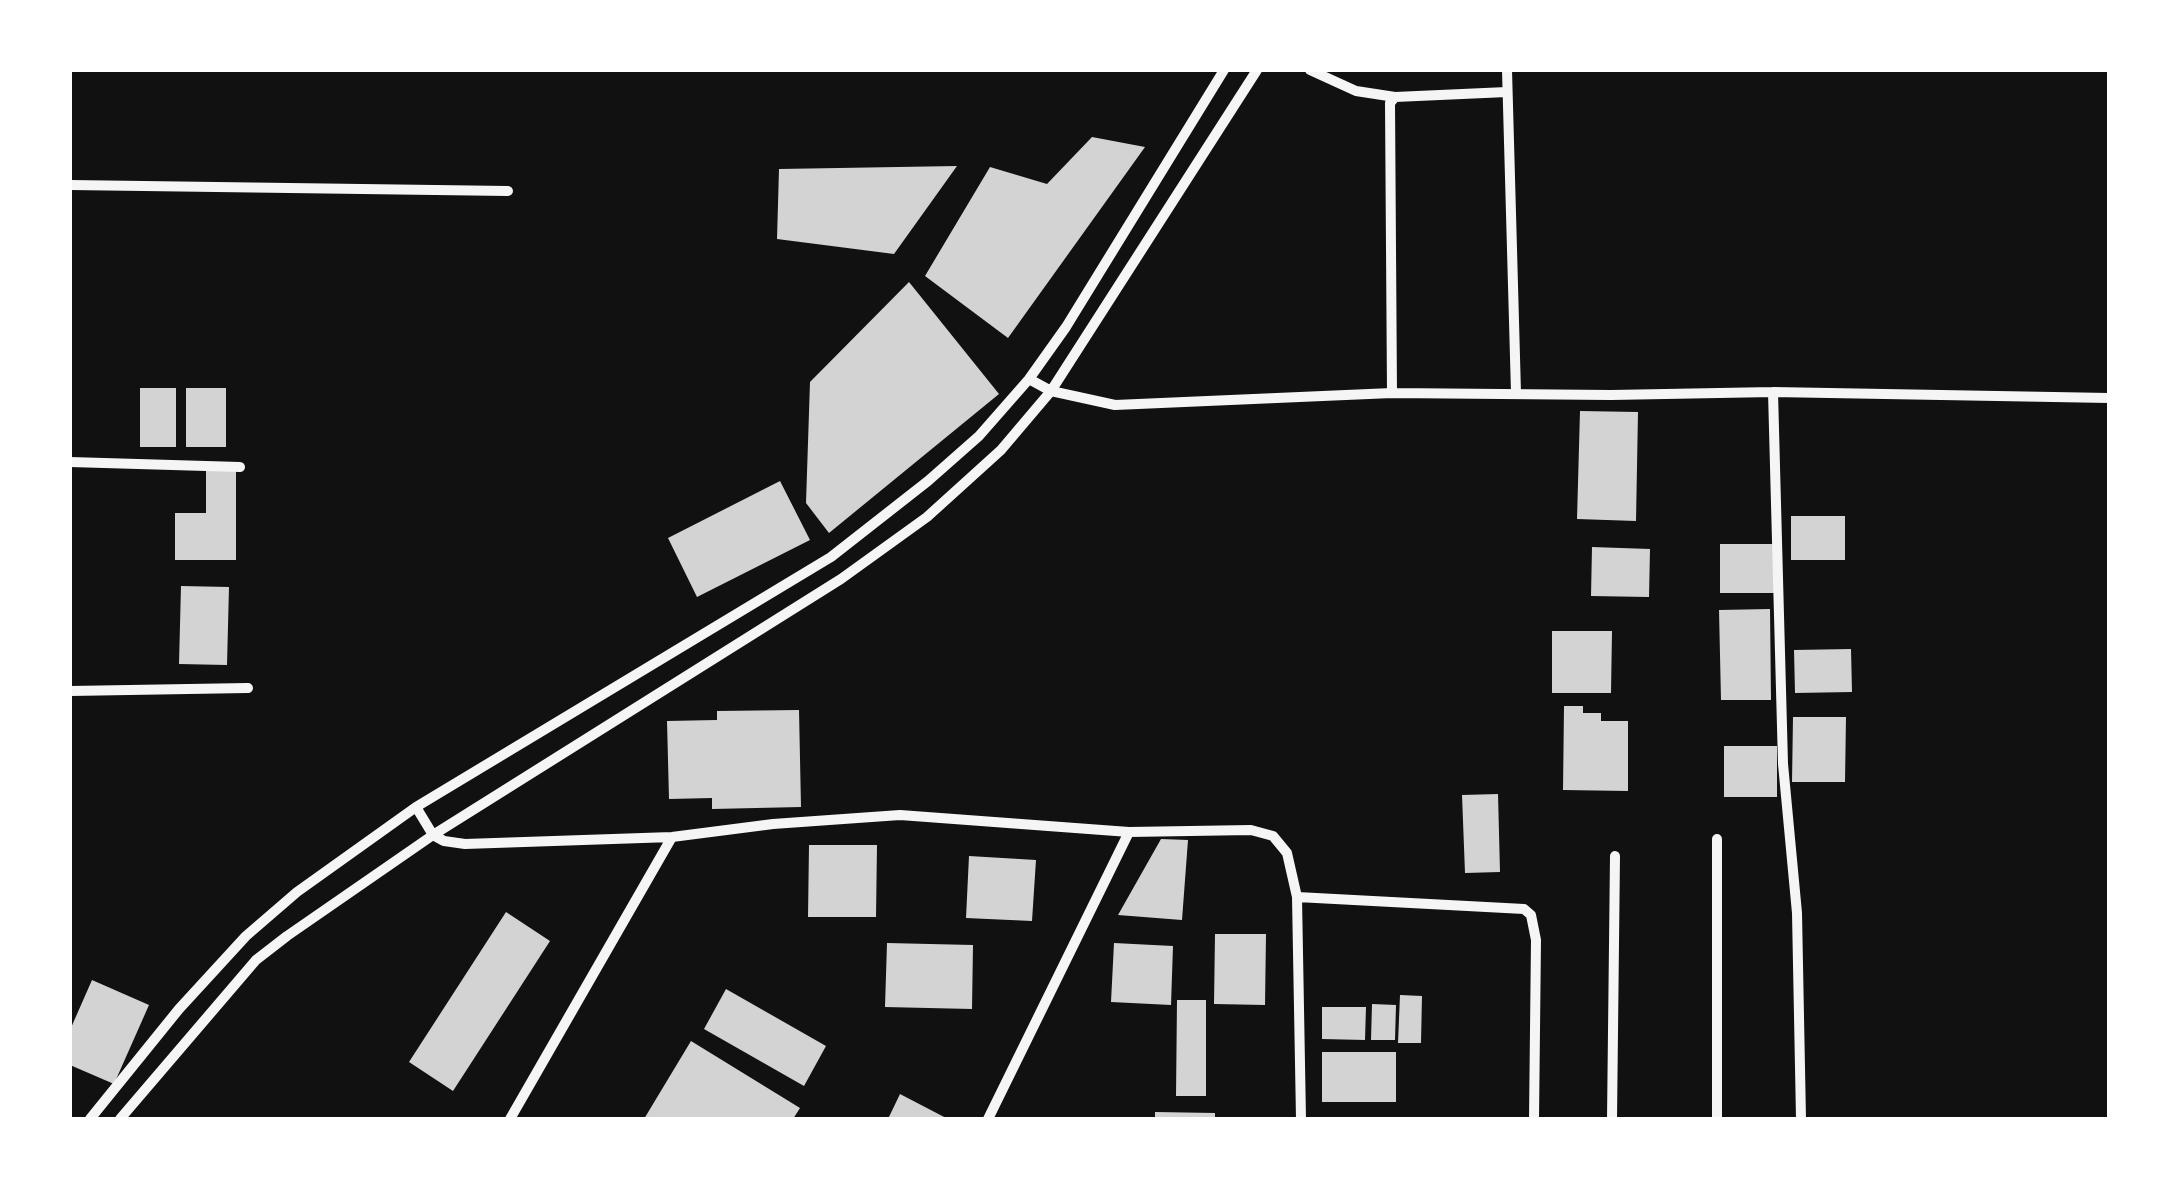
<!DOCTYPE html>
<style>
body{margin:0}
#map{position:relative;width:2179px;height:1189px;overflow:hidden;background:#111;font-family:"IBM Plex Sans",sans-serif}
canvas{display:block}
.frame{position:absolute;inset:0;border:72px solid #fff;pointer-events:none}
</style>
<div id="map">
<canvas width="2179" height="1189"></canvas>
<div class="frame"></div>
</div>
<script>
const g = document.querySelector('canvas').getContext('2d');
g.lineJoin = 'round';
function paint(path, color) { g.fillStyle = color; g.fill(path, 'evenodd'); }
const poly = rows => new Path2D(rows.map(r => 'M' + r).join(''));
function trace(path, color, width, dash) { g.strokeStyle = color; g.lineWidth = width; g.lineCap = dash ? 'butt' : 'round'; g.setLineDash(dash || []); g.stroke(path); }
const building = poly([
 [1092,137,1145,147,1008,338,925,276,990,167,1047,184],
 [957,166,894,254,777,239,779,169],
 [909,282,999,394,829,533,806,503,810,382],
 [140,388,176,388,176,447,140,447],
 [186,388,226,388,226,447,186,447],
 [1580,411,1638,412,1636,521,1577,519],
 [206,467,236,467,236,560,175,560,175,513,206,513],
 [780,481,810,540,697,597,668,538],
 [1791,516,1845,516,1845,560,1791,560],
 [1720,544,1776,544,1776,593,1720,593],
 [1592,547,1650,549,1649,597,1591,596],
 [181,586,229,587,227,665,179,664],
 [1770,609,1771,700,1721,700,1719,610],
 [1552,631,1612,631,1611,693,1552,693],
 [1851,649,1852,692,1795,693,1794,650],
 [1564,706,1583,706,1583,713,1601,713,1601,721,1628,721,1628,791,1563,790],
 [799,710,801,807,712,809,712,798,669,799,667,721,717,720,717,711],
 [1793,717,1846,717,1845,782,1792,782],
 [1724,746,1777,746,1777,797,1724,797],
 [1498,794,1500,872,1465,873,1462,795],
 [1161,839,1188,840,1182,920,1118,915],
 [809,845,877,845,876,917,808,917],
 [969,856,1036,860,1032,921,966,918],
 [506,912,550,941,453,1091,409,1062],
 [1215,934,1266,934,1265,1005,1214,1004],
 [887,943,973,945,972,1009,885,1007],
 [1114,943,1173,946,1171,1005,1111,1002],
 [92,980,149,1005,114,1084,70,1065,70,1030],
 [726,989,826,1046,804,1086,704,1029],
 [1400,995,1422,996,1421,1043,1398,1043],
 [1177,1000,1206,1000,1206,1096,1176,1096],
 [1372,1004,1396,1005,1395,1040,1371,1040],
 [1322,1007,1366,1007,1365,1040,1322,1039],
 [691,1041,800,1108,793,1119,644,1119],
 [1322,1052,1396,1052,1396,1102,1322,1102],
 [900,1094,948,1119,888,1119],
 [1155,1112,1215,1113,1215,1119,1155,1119]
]);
const minor = poly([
 [1310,70,1356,91,1395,97],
 [1507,70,1516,393],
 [70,185,508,191],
 [1029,379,1051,391,1115,405,1392,393,1611,395,1773,392,2109,398],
 [1773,392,1783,764,1797,913,1801,1119],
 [1392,393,1390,103,1395,97,1507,92],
 [70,462,240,467],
 [70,691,248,688],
 [416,807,433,835,444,841,465,844,672,837,773,824,900,815,1129,832,1251,830,1273,836,1287,853,1297,897,1301,1119],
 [1717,839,1717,1119],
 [1297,897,1524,909,1531,915,1536,940,1534,1119],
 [90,1119,179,1009,246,936,297,892,416,807,831,557,928,481,979,436,1029,379,1066,327,1224,70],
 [120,1119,256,960,287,936,433,835,841,579,927,517,969,479,1001,450,1051,391,1257,70],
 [510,1119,672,837],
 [988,1119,1129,832],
 [1612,1119,1615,856]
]);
paint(building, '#d3d3d3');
trace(minor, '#f5f5f5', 10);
</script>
